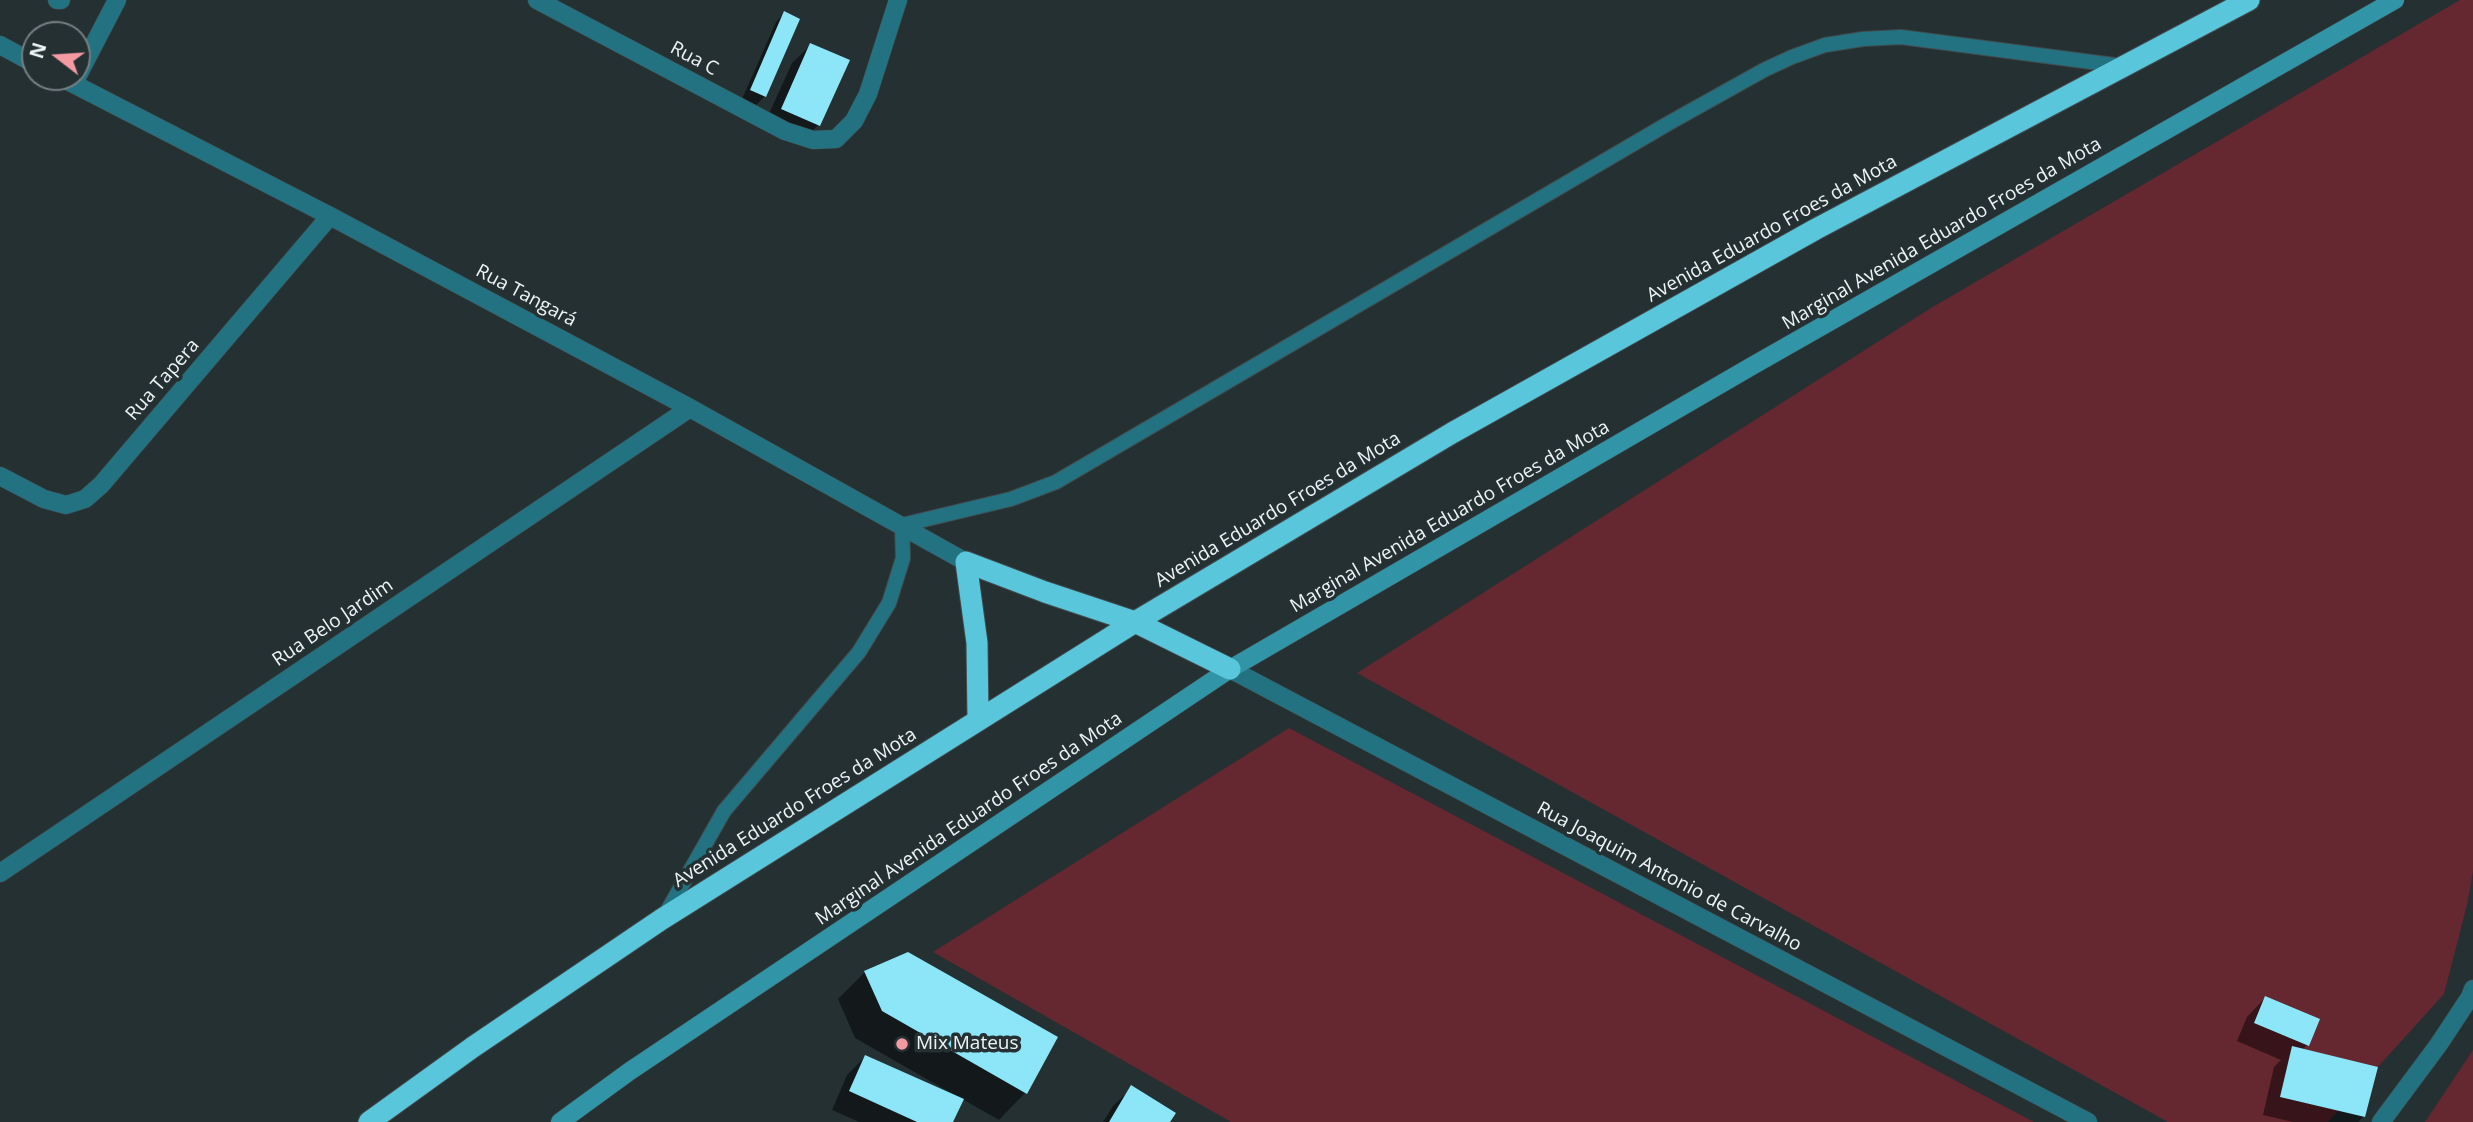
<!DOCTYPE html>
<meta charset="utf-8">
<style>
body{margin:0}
#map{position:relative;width:2473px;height:1122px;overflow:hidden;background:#253033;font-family:"Open Sans",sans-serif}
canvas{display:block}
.north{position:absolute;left:21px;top:21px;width:70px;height:70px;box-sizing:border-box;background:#253033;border:2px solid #757e81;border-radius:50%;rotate:287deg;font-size:19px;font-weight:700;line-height:28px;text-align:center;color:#edf4f6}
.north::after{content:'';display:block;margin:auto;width:24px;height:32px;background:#f49aa2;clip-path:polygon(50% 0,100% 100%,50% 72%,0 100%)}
</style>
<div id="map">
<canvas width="2473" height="1122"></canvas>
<div class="north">N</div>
</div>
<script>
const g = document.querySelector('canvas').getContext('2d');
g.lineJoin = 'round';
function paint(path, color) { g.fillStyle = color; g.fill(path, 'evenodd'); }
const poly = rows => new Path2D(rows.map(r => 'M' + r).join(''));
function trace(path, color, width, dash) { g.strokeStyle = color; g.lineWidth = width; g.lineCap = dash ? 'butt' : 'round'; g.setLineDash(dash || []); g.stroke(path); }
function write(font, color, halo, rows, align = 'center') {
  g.font = font + ' "Open Sans",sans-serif'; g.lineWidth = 7; g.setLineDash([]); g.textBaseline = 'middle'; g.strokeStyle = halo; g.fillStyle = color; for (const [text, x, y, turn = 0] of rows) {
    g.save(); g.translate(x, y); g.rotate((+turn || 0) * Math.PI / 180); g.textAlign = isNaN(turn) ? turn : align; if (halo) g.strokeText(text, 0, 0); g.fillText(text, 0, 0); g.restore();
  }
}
const green = poly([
 [2460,0,2473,0,2473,871,2467,905,2444,994,2328,1122,2168,1122,1357,673,1931,308],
 [1289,728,2034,1122,1231,1122,933,952],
 [2473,1050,2473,1122,2425,1122]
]);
const shadow = poly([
 [784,13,765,96,756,105,742,99,776,22],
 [811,45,847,61,818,125,800,144,763,127,792,63],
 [865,972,1025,1093,999,1120,962,1099,952,1122,859,1122,832,1110,847,1075,865,1057,950,1095,951,1093,855,1038,838,999],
 [2265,998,2307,1045,2302,1050,2364,1116,2358,1122,2293,1122,2263,1115,2274,1067,2281,1060,2237,1041,2247,1017],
 [1132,1088,1168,1122,1103,1122,1113,1106]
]);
const building = poly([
 [784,11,800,19,766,97,750,90],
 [810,43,850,60,820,126,781,109],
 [908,952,1058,1037,1027,1094,882,1011,864,971],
 [2265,996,2320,1019,2309,1046,2254,1023],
 [2292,1046,2378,1067,2365,1117,2280,1097],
 [865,1055,964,1099,953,1122,917,1122,849,1091],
 [1131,1085,1176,1113,1170,1122,1109,1122]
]);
const lane = poly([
 [665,915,724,811,859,652,889,603,903,558,902,525,1011,499,1056,482,1669,123,1764,70,1792,57,1825,45,1863,39,1901,37,2122,66]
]);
const street = poly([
 [57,0,61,0],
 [537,0,785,131,813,140,836,139,854,121,868,94,898,0],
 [0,45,35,64],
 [60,77,330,216,690,408,966,562],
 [77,77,117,0],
 [0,476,44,499,66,505,85,499,101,485,330,216],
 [1230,669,2088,1122],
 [0,873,690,408],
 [2381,1122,2439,1044,2470,997,2473,989]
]);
const secondary = poly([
 [560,1122,630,1071,1230,669,1752,366,2395,0]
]);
const highway = poly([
 [978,719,977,643,966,562,1045,592,1135,622,1230,669],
 [369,1122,473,1047,662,919,1135,622,1452,433,1816,229,2249,0]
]);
const markers = [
 [902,1044,7,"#f49aa2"]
];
const streetNames = [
 ["Rua C",694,59,28],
 ["Avenida Eduardo Froes da Mota",1772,229,-29],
 ["Marginal Avenida Eduardo Froes da Mota",1942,234,-30],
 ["Rua Tangará",526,296,28],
 ["Rua Tapera",163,380,-49],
 ["Avenida Eduardo Froes da Mota",1278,510,-31],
 ["Marginal Avenida Eduardo Froes da Mota",1450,517,-30],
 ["Rua Belo Jardim",333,623,-34],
 ["Avenida Eduardo Froes da Mota",795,808,-32],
 ["Marginal Avenida Eduardo Froes da Mota",969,819,-34],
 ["Rua Joaquim Antonio de Carvalho",1669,877,28]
];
const poiNames = [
 ["Mix Mateus",916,1044]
];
paint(green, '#652730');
paint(shadow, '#0007');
paint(building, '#8ce6f8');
trace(lane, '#414b4e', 16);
trace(street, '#414b4e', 19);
trace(secondary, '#414b4e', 19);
trace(highway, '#414b4e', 23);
trace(lane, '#237281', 14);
trace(street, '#237281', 18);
trace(secondary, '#3195a7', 18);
trace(highway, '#5ac6db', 21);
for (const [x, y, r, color] of markers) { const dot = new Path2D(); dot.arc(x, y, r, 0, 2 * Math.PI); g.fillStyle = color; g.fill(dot); trace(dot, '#253033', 2.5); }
write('19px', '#edf4f6', '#253033', streetNames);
write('19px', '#edf4f6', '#253033', poiNames, 'left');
</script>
